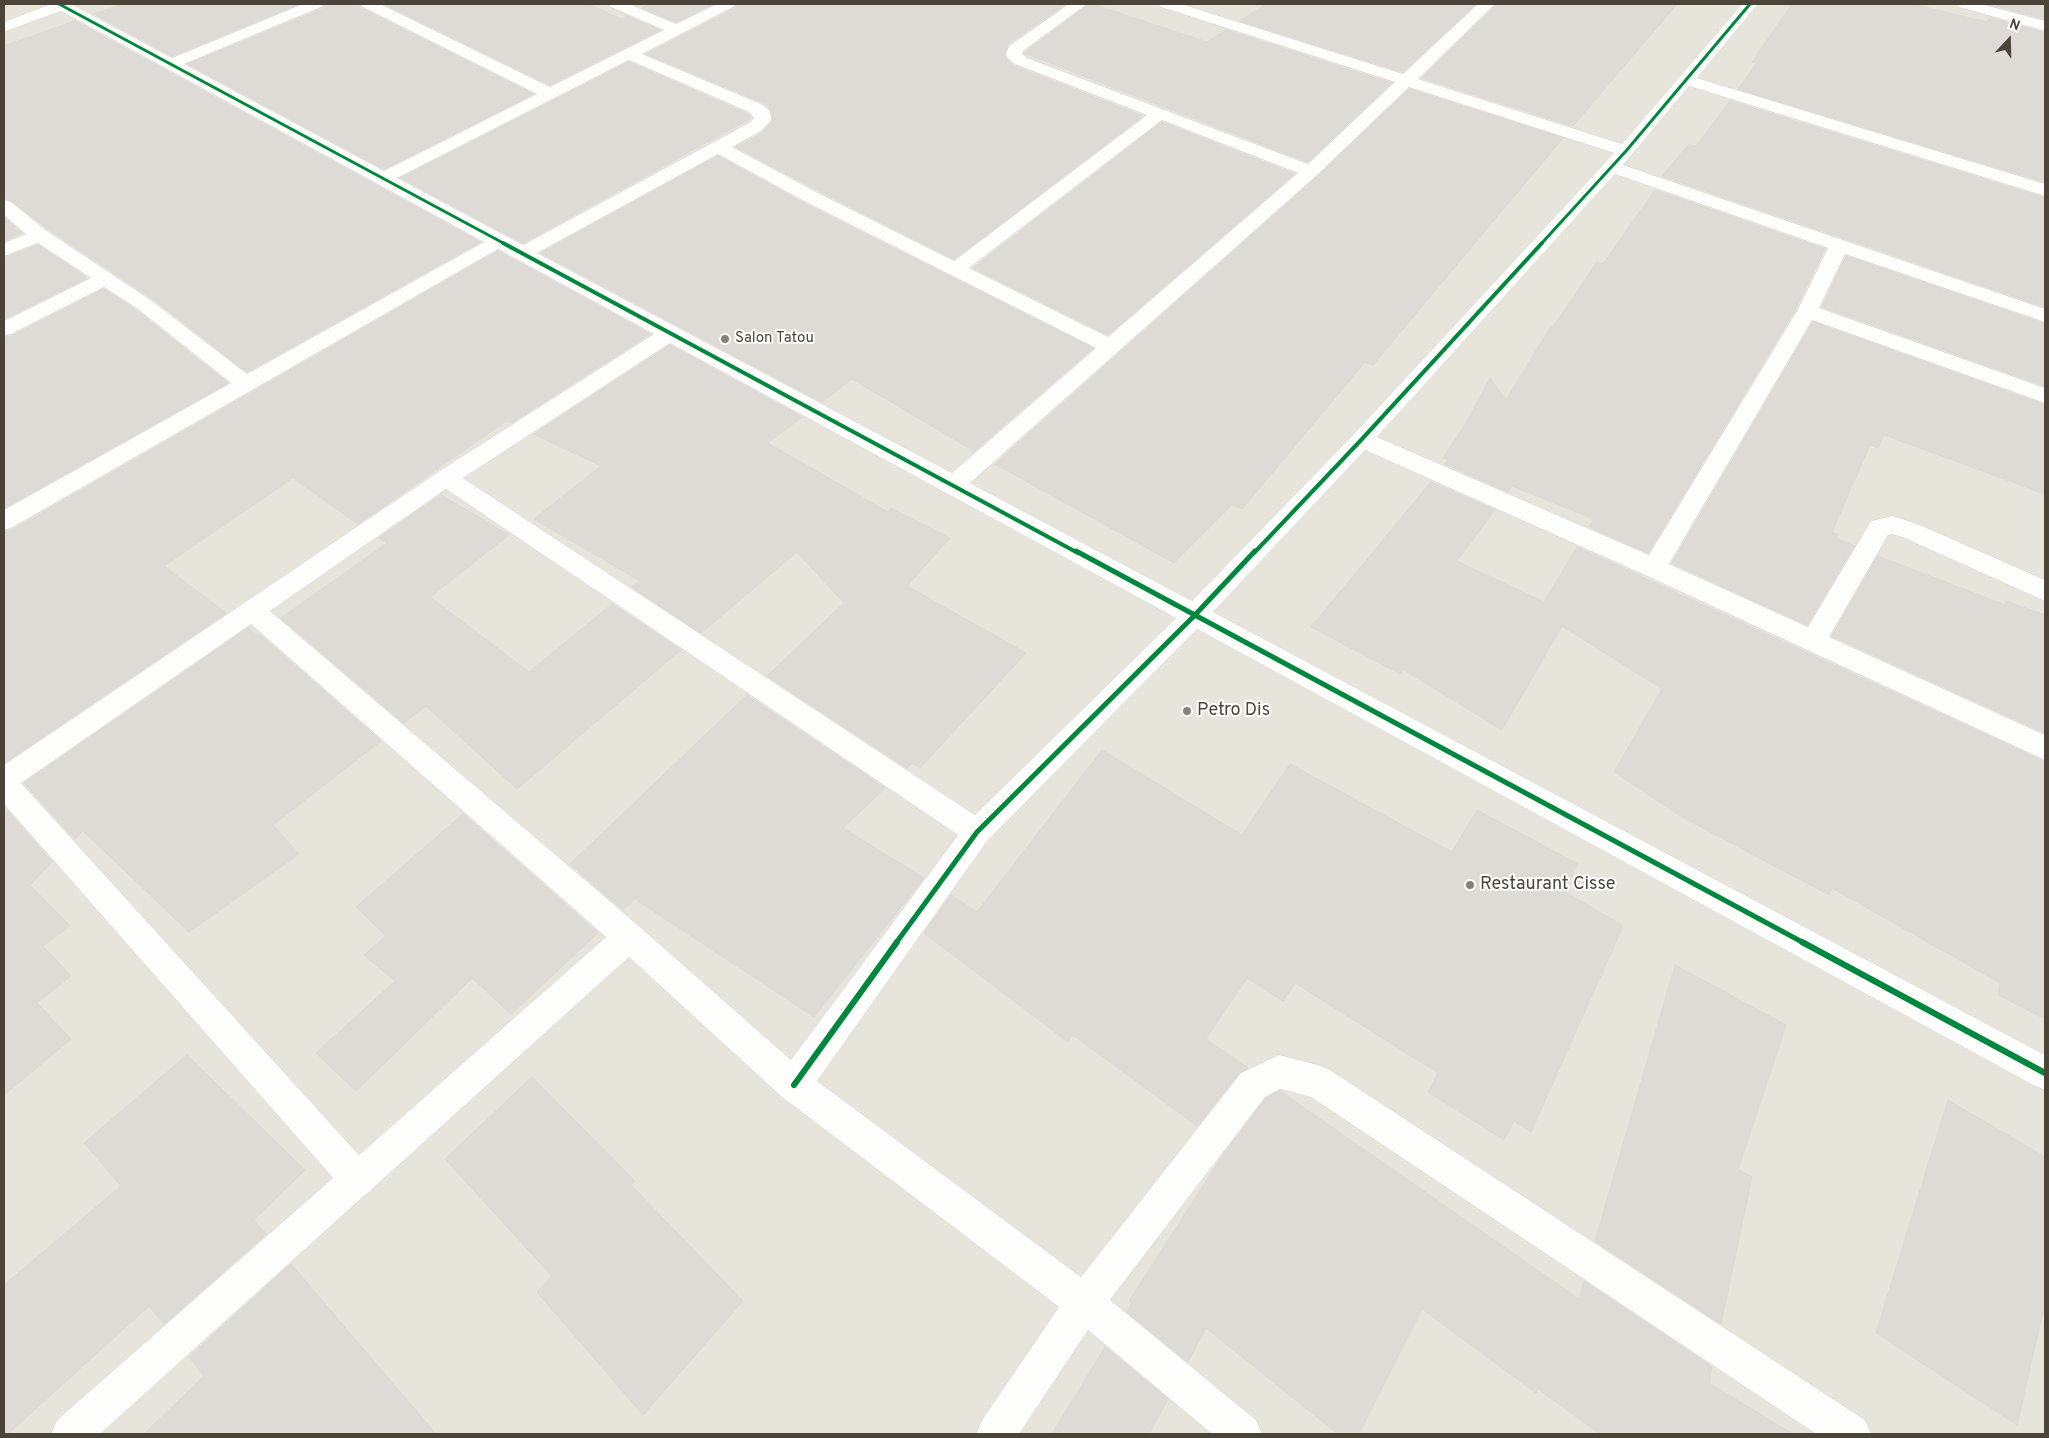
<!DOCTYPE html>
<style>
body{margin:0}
#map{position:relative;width:2049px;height:1438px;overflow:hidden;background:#f4f2ee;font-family:Overpass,sans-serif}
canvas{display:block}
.frame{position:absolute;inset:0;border:5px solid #4b4439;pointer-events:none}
.north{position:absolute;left:1984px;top:15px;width:50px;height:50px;-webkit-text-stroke:4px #fff;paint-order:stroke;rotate:21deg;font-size:14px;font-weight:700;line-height:20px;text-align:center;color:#4b4439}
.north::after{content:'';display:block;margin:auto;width:18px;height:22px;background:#4b4439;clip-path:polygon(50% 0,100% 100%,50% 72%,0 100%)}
</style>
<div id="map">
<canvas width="2049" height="1438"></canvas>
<div class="frame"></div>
<div class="north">N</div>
</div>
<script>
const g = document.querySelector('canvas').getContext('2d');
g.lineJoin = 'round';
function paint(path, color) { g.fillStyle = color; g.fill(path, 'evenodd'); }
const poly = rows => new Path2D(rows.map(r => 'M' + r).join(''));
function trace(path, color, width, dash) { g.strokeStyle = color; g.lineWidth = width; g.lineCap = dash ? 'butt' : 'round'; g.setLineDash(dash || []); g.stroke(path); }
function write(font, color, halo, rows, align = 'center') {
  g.font = font + ' Overpass,sans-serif'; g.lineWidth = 4; g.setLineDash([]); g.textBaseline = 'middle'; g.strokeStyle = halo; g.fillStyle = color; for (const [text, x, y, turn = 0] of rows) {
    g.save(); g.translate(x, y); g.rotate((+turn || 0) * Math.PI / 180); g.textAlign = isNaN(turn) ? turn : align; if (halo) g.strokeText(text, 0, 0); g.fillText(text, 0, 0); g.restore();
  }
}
const residential = poly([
 [4,4,2045,4,2045,1434,4,1434]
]);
const building = poly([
 [123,4,299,4,172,56,94,14,123,4],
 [326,4,358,4,362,9,533,94,384,169,188,64,322,9,326,4],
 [384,4,588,4,621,19,627,16,660,30,550,85,384,4],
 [650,4,713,4,676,22,642,8,650,4],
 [738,4,1066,4,1008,44,1004,54,1006,59,1014,66,1143,116,954,259,819,191,736,147,762,133,773,120,770,108,762,102,646,54,734,9,738,4],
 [1089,4,1092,4,1207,42,1226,30,1391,83,1308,162,1024,53,1089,4],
 [1266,4,1476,4,1403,72,1240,21,1266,4],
 [1497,4,1677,4,1573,126,1422,78,1497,4],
 [1792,4,1912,4,1987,22,1990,18,2045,33,2045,182,1738,89,1757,63,1752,62,1792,4],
 [1998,4,2045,4,2045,19,1996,6,1998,4],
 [75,21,480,242,247,372,153,299,48,229,12,201,4,198,4,46,75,21],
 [629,62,748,114,751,118,523,243,401,178,629,62],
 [1409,89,1563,138,1373,365,1365,362,1242,509,1232,505,1174,563,995,464,1318,176,1409,89],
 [1730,101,2045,198,2045,307,1662,176,1689,144,1696,146,1730,101],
 [1162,122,1294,174,1108,335,973,268,1162,122],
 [718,156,803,203,1093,348,974,451,852,379,822,402,541,253,718,156],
 [1655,190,1825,249,1795,310,1648,553,1589,527,1594,519,1512,486,1508,492,1445,464,1448,460,1443,458,1466,423,1490,378,1506,400,1551,326,1553,327,1597,262,1603,264,1655,190],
 [4,217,22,233,4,241,4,217],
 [38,245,87,278,4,319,4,258,38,245],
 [498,251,650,334,511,423,506,421,358,524,293,478,164,566,226,613,4,763,4,532,14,529,498,251],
 [1846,256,2045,324,2045,386,1822,307,1846,256],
 [104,289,137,311,228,383,4,508,4,337,12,336,104,289],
 [1813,322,2045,405,2045,494,1884,435,1878,448,1870,445,1832,532,1838,534,1836,538,1854,546,1807,625,1672,563,1813,322],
 [670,345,802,417,768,443,888,512,891,508,950,538,907,586,1026,653,920,768,912,763,907,768,767,676,844,603,797,552,701,633,632,587,640,581,534,519,601,466,534,434,670,345],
 [1431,482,1495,510,1457,561,1544,602,1577,547,2045,762,2045,1019,1998,995,2000,983,1832,888,1829,895,1682,817,1614,772,1662,689,1562,626,1502,730,1404,670,1400,674,1311,627,1431,482],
 [441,495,509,535,430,597,529,672,612,604,681,650,517,789,426,706,404,723,281,618,387,543,379,538,441,495],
 [1878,556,2005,605,2006,601,2045,615,2045,733,1832,636,1878,556],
 [248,628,257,635,259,634,381,741,273,825,299,854,189,932,83,831,75,839,24,783,248,628],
 [747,695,885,788,843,828,924,878,814,1017,635,899,623,910,570,864,747,695],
 [1102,750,1242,835,1290,764,1452,852,1477,810,1578,864,1564,891,1623,926,1531,1132,1514,1121,1504,1140,1428,1092,1438,1073,1295,983,1283,1001,1247,978,1206,1039,1248,1068,1240,1072,1197,1126,1073,1035,1068,1042,924,933,951,895,977,912,1102,750],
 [4,807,52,862,30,885,70,926,43,946,71,976,37,1003,71,1039,4,1095,4,807],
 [463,814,598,933,511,1014,472,978,356,1091,316,1053,395,981,364,955,386,936,356,907,463,814],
 [1675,965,1786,1025,1738,1169,1752,1177,1721,1324,1595,1241,1675,965],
 [187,1055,305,1170,254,1220,266,1234,164,1324,149,1306,8,1434,4,1434,4,1285,121,1186,84,1143,187,1055],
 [532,1077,635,1181,631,1185,743,1301,643,1415,537,1292,552,1276,445,1159,532,1077],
 [1280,1091,1579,1299,1584,1281,1712,1367,1709,1383,1793,1434,1600,1434,1538,1389,1536,1393,1422,1309,1359,1434,1338,1434,1206,1328,1188,1362,1127,1312,1132,1303,1129,1301,1221,1158,1266,1098,1280,1091],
 [1948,1100,2045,1157,2045,1303,2017,1425,1876,1333,1948,1100],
 [291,1264,436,1434,144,1434,204,1376,189,1357,291,1264],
 [1105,1347,1168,1399,1149,1434,1052,1434,1105,1347]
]);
const minor = poly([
 [51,4,74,4,73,5,172,58,303,4,324,4,321,7,184,64,384,171,537,94,363,7,360,4,380,4,550,87,664,30,611,7,608,4,629,4,676,24,717,4,736,4,733,7,642,54,761,104,769,110,772,119,761,131,732,147,818,193,954,261,1147,115,1015,64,1008,58,1006,55,1009,46,1069,4,1087,4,1023,51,1022,54,1027,58,1308,164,1395,82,1161,7,1158,4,1181,4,1403,74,1478,4,1495,4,1418,79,1622,144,1742,4,1758,4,1697,78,2045,184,2045,196,1689,86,1623,165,2045,309,2045,322,1845,254,1819,308,2045,388,2045,403,1812,320,1669,564,1808,627,1871,521,1893,516,1920,525,2045,580,2045,601,1902,537,1892,534,1888,535,1829,637,2045,735,2045,760,1645,575,1365,450,1213,612,2045,1055,2045,1090,2033,1085,1197,629,987,841,817,1081,1081,1277,1241,1073,1279,1055,1318,1065,1330,1070,1865,1420,1871,1434,1816,1434,1311,1097,1280,1089,1265,1097,1110,1300,1256,1420,1262,1434,1212,1434,1088,1330,1019,1434,976,1434,982,1420,1059,1307,782,1097,629,957,372,1189,370,1192,366,1194,100,1434,51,1434,57,1420,333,1178,4,804,4,765,438,472,654,334,498,249,13,527,4,530,4,510,231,383,138,309,104,287,11,334,4,335,4,321,91,278,38,243,4,256,4,243,26,234,4,215,4,200,11,202,47,231,152,301,247,374,484,242,61,11,4,32,4,22,51,4],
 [629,60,749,112,754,118,749,123,523,245,397,178,629,60],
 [1409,87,1614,153,1354,434,1192,601,970,483,1317,175,1409,87],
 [1162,120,1298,173,1108,337,969,268,1162,120],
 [718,154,804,201,1096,348,952,473,537,253,718,154],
 [1615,174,1828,248,1797,311,1649,555,1377,437,1615,174],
 [670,343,1176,618,975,815,463,478,670,343],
 [446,489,958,835,791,1060,640,927,270,611,446,489],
 [251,624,606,937,359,1155,21,783,251,624],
 [1956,4,1981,4,2045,21,2045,31,1959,7,1956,4]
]);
const cyclewayFar3 = poly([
 [59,4,505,244],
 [1541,244,1626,151,1750,4]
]);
const cyclewayFar2 = poly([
 [503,243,1078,553],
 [1254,553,1362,439,1542,243]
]);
const cyclewayFar1 = poly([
 [1076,551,1804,943],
 [896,943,977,832,1194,616,1255,551]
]);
const cycleway = poly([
 [1802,942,2045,1073],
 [794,1085,897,942]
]);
const markers = [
 [725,339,5,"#868178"],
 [1187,711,5,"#868178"],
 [1470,885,5,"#868178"]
];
const farPoinames = [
 ["Salon Tatou",735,339]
];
const poiNames = [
 ["Petro Dis",1197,711],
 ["Restaurant Cisse",1480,885]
];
paint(residential, '#e7e4dc');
paint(building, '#dedbd6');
trace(building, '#dcd9d4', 1);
trace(minor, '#d2d0cb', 1);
paint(minor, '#fdfdfc');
trace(cyclewayFar3, '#00873e', 3);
trace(cyclewayFar2, '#00873e', 4);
trace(cyclewayFar1, '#00873e', 5);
trace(cycleway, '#00873e', 6);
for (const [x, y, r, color] of markers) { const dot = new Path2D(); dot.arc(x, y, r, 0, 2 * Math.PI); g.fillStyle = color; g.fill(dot); trace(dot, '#fff', 2); }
write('15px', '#4b4439', '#fff', farPoinames, 'left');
write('18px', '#4b4439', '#fff', poiNames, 'left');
</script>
